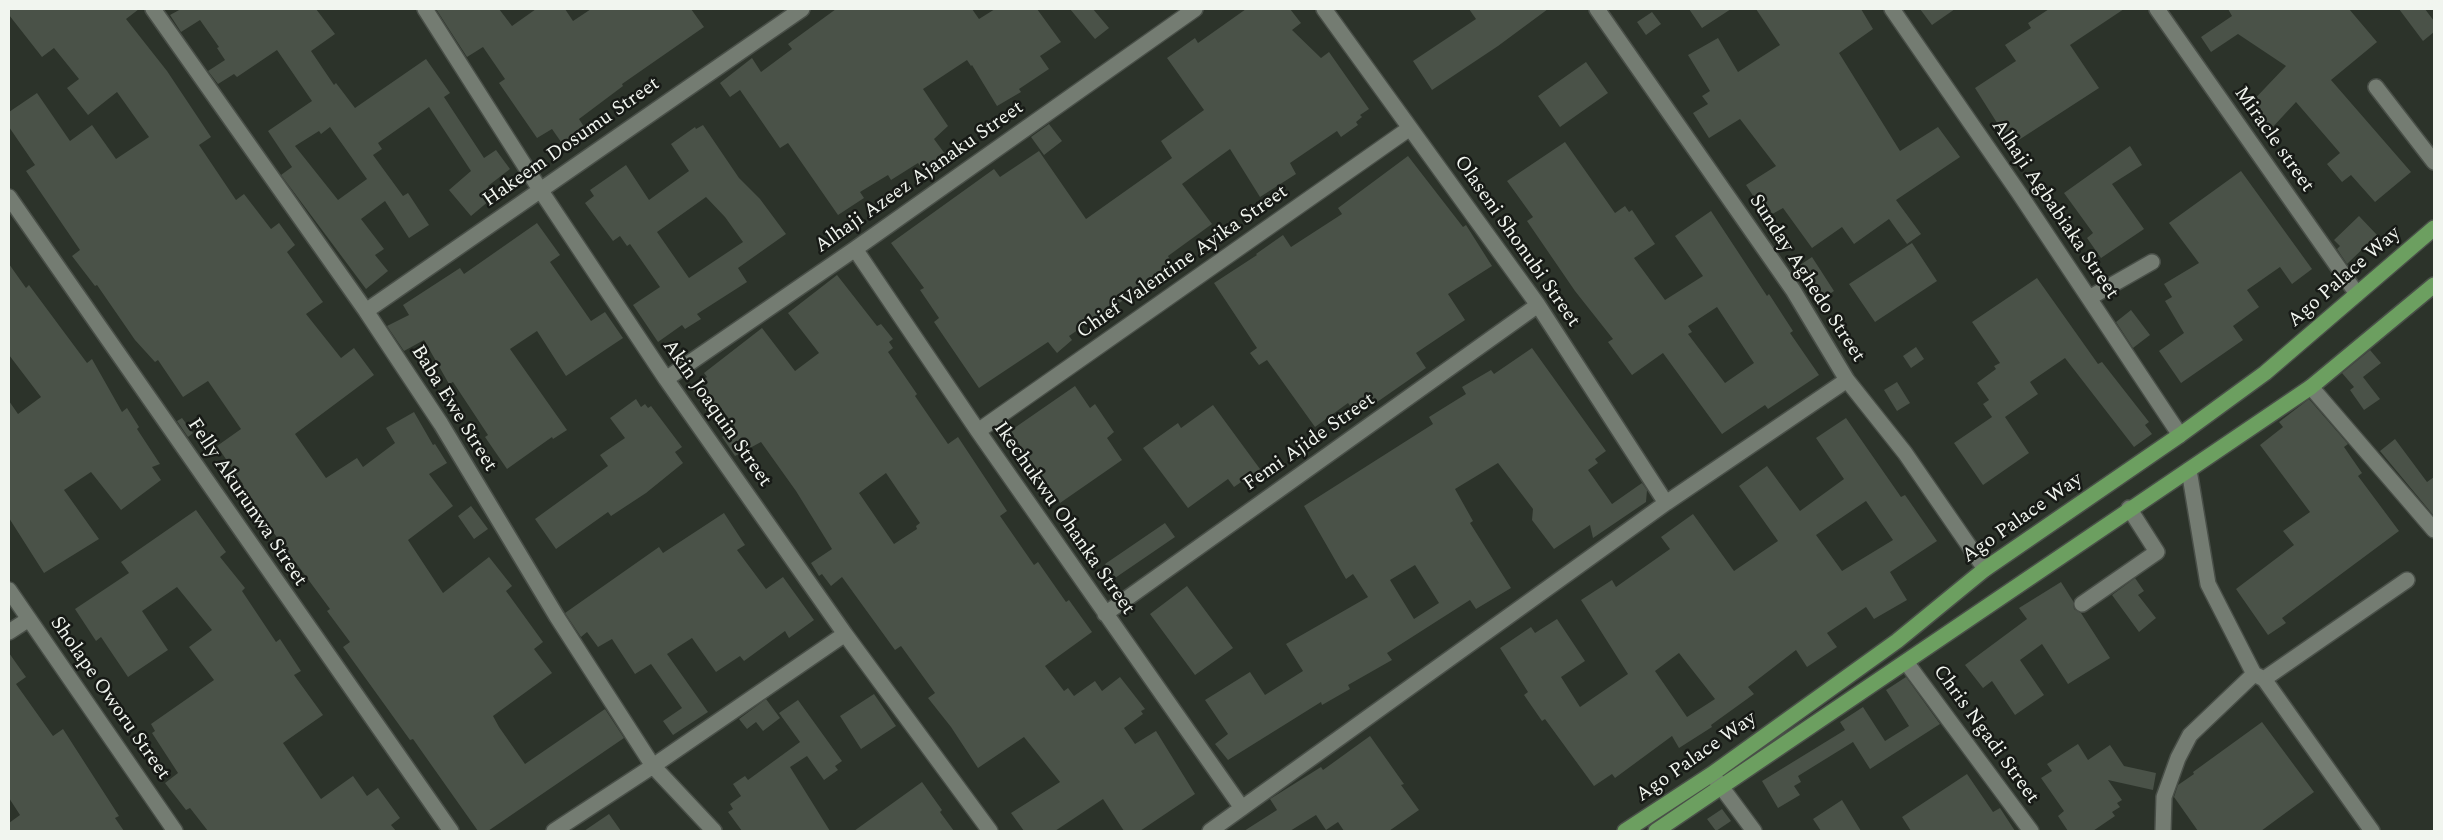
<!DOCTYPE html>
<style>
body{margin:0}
#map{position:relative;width:2443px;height:840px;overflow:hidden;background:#2c332a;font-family:Spectral,serif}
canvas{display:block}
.frame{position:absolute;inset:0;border:10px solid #f1f5ef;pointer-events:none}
</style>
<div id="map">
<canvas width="2443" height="840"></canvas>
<div class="frame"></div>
</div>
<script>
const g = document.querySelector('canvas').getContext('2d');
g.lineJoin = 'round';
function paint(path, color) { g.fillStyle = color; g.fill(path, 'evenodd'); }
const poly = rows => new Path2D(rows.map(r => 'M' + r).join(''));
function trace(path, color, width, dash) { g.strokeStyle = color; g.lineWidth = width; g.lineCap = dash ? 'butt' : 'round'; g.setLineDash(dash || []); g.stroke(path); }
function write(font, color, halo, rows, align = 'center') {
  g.font = font + ' Spectral,serif'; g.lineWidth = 5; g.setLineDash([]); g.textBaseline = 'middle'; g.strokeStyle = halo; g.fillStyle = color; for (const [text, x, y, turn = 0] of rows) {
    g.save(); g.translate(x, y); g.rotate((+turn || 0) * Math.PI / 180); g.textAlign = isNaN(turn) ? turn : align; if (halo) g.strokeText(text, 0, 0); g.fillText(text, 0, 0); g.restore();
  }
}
const building = poly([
 [9,9,139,9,126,19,167,71,211,137,199,145,236,200,244,194,271,229,279,223,295,245,287,252,323,302,306,314,341,358,354,348,374,375,295,434,326,478,357,458,363,467,395,443,386,428,414,412,433,445,435,444,447,463,429,474,453,506,408,540,443,593,489,557,512,586,506,591,543,642,534,649,552,673,493,716,499,727,525,764,605,709,624,738,488,831,478,831,413,739,410,740,343,647,350,642,327,611,330,609,262,517,257,520,235,489,243,484,217,446,241,429,208,381,183,397,158,360,155,362,135,340,97,285,95,286,72,256,80,250,26,171,35,165,9,127,9,112,37,93,70,141,92,125,116,159,149,137,117,92,88,115,67,88,79,79,54,48,42,57,9,15],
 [181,9,316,9,335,34,311,51,334,85,336,83,355,108,426,59,450,93,444,97,484,158,496,150,510,169,488,186,496,195,471,216,449,190,471,171,429,107,378,143,382,149,373,155,403,196,408,193,429,225,409,238,385,201,361,219,384,249,375,255,388,271,366,289,281,175,292,167,268,131,312,101,277,50,237,77,234,74,218,84,208,71,225,60,217,48,219,47,200,20,181,32,170,15],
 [330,127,367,179,338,200,295,146,319,131,321,134],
 [436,9,499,9,512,26,536,9,565,9,573,21,591,9,691,9,704,27,622,84,623,86,579,119,588,133,566,149,552,129,537,138,499,83,505,79,483,47,467,57],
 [836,9,972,9,979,19,995,9,1037,9,1061,42,1040,56,1049,69,1019,89,1021,92,997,106,972,65,971,66,967,60,923,89,948,126,934,139,948,158,926,174,918,163,891,180,888,175,860,192,864,198,838,215,788,143,780,148,740,90,730,97,720,83,752,58,761,72,792,49,788,44],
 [1070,9,1093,9,1109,28,1095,39],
 [1246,9,1290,9,1301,23,1292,30,1321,58,1329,52,1369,109,1360,115,1362,117,1356,122,1358,125,1341,137,1337,131,1290,163,1296,174,1260,197,1230,149,1182,184,1212,224,1168,256,1177,273,1149,292,1145,287,1101,314,1069,336,1072,340,1057,353,1048,342,979,388,934,322,939,318,920,290,924,288,891,243,994,169,1000,177,1039,151,1086,219,1172,158,1161,141,1204,110,1167,58,1195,38,1198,43],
 [1469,9,1548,9,1498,46,1432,90,1413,61,1476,19],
 [1689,9,1731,9,1702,28],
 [1756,9,1861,9,1873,29,1839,53,1900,151,1938,127,1960,157,1896,200,1921,234,1907,244,1889,219,1854,244,1842,227,1812,248,1783,208,1767,217,1746,185,1776,166,1740,119,1709,138,1693,113,1708,104,1702,96,1710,91,1688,55,1718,38,1738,72,1780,45],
 [1920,9,1955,9,1932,25],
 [2049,9,2124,9,2070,45,2099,88,2011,145,1975,88,2016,61,2005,45,2031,28,2028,23],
 [2228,9,2349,9,2377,42,2331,80,2411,172,2375,202,2351,175,2342,182,2327,164,2340,153,2296,102,2270,130,2246,108,2286,66,2238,34,2211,52,2201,37,2232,16],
 [2399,9,2425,9,2434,21,2434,32,2423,41],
 [1652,12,1661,24,1646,35,1637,22],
 [1586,62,1608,93,1560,127,1538,96],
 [1049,124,1062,141,1044,155,1031,137],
 [703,125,739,178,760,199,786,234,738,268,747,282,697,314,701,319,685,329,682,325,658,342,633,305,660,287,630,244,627,246,620,236,613,241,585,203,594,196,590,190,626,165,649,200,689,171,671,144,695,127,696,129],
 [706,197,725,217,743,242,689,278,657,232],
 [1565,142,1615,213,1625,206,1629,212,1632,210,1655,244,1634,258,1665,300,1703,276,1675,236,1711,211,1767,296,1769,294,1793,331,1790,333,1819,375,1768,409,1765,405,1722,434,1663,353,1632,375,1608,342,1613,339,1575,291,1527,221,1533,217,1507,181],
 [1717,307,1754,363,1725,383,1688,334,1692,332,1688,326],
 [2130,146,2142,165,2112,184,2144,229,2101,258,2087,238,2093,233,2064,193],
 [1408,156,1463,227,1466,225,1492,266,1448,294,1465,320,1416,353,1426,368,1357,416,1348,403,1315,427,1267,360,1259,365,1250,353,1257,348,1214,283,1257,255,1256,254,1283,235,1291,247,1342,214,1338,208],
 [2241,171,2312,269,2292,284,2280,267,2247,290,2259,307,2233,326,2243,340,2181,383,2159,351,2184,333,2165,301,2172,297,2164,284,2199,263,2169,223],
 [2359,216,2377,235,2347,264,2337,249,2340,246,2334,240],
 [537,223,560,255,550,262,591,321,605,312,623,338,566,376,537,331,510,349,567,430,553,439,552,437,507,469,485,437,488,435,453,382,449,384,424,340,404,351,387,326,409,315,403,305,460,268,464,274],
 [1912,243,1937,281,1875,322,1849,284],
 [1812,257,1834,291,1822,299,1800,265],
 [9,264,26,288,29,285,87,363,92,359,122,412,127,408,139,427,137,429,160,464,152,467,161,480,121,510,91,472,64,490,99,539,44,573,9,518,9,401,18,414,41,397,9,355],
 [837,275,877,326,881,324,893,339,889,342,893,348,888,352,917,394,915,396,948,444,958,437,1007,511,1000,516,1034,565,1038,562,1066,602,1069,600,1092,632,1045,666,1064,691,1068,688,1074,696,1095,681,1102,691,1120,677,1145,709,1141,711,1143,714,1124,728,1135,744,1156,731,1195,794,1140,831,1124,831,1103,799,1055,831,1024,831,1011,813,1060,782,1024,737,978,768,951,727,928,698,935,693,901,646,895,650,842,577,831,586,822,574,819,576,811,563,832,549,796,491,761,442,735,456,722,437,735,427,718,404,706,411,691,387,707,377,704,373,762,328,795,371,819,353,788,313],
 [886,473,920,523,916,526,917,529,894,544,859,493],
 [2037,278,2098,364,2102,362,2149,422,2145,425,2152,434,2134,447,2065,358,2030,382,2038,394,2005,417,2029,453,1983,485,1954,443,1992,417,1983,404,1989,400,1977,383,1996,369,1994,366,2000,363,1972,322],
 [2131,310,2150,335,2133,348,2116,322],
 [1916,347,1924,359,1911,368,1903,356],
 [1532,348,1606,451,1595,459,1598,463,1588,470,1612,504,1642,483,1647,490,1646,502,1593,538,1590,525,1554,549,1532,520,1533,509,1498,463,1455,489,1473,521,1470,523,1511,588,1476,609,1470,600,1387,653,1392,660,1348,685,1350,689,1322,705,1321,702,1228,760,1215,744,1228,734,1205,700,1250,672,1265,695,1303,671,1286,644,1368,597,1353,574,1346,579,1304,506,1433,424,1429,417,1466,394,1462,387,1491,370,1494,374],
 [1415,565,1439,603,1414,619,1390,580],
 [2370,350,2381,363,2363,377,2380,399,2364,410,2350,390,2354,387,2342,373],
 [1897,382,1910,403,1897,411,1884,390],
 [1075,386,1090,408,1095,404,1114,432,1107,438,1122,460,1060,503,1010,431],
 [636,399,641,407,645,404,648,408,651,406,682,447,675,452,683,463,646,493,611,516,608,512,556,549,535,519,608,466,600,455,625,438,610,418],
 [2309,399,2348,444,2344,447,2362,473,2358,476,2399,531,2282,618,2286,623,2268,635,2236,589,2294,545,2283,531,2310,512,2260,445,2283,427,2279,422],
 [1213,405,1260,469,1234,487,1228,479,1188,508,1143,448,1178,423,1181,428],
 [182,418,193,433,188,437,177,421],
 [1846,418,1901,497,1905,495,1937,541,1890,572,1907,600,1874,619,1866,607,1827,633,1837,647,1807,667,1796,650,1748,687,1754,694,1711,725,1712,727,1679,748,1672,736,1615,778,1612,774,1594,786,1545,719,1542,721,1524,695,1528,692,1500,648,1531,627,1535,633,1557,619,1585,661,1561,677,1580,707,1628,674,1581,600,1612,580,1616,587,1670,549,1661,537,1693,514,1734,571,1778,541,1739,486,1767,466,1800,511,1844,479,1816,438],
 [1866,501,1893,540,1842,571,1816,535],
 [1679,653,1715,699,1687,717,1655,671],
 [2395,439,2427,482,2434,477,2434,516,2380,451],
 [471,506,488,529,474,539,458,516],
 [196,510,226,552,220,557,245,588,242,591,276,642,280,639,301,671,294,675,323,715,283,743,321,799,353,776,367,796,378,788,400,818,391,825,396,831,208,831,190,808,186,810,165,783,178,773,152,733,155,731,151,724,214,680,189,647,212,630,177,587,142,611,168,650,128,677,101,637,96,641,75,609,129,573,121,562],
 [724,513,745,545,737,550,766,589,783,577,814,620,789,638,785,631,744,661,740,656,716,672,692,638,667,654,708,712,673,735,663,721,682,708,651,664,635,674,612,639,598,647,587,632,581,637,565,613,659,547,663,553],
 [1165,523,1175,537,1115,578,1105,564],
 [2135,578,2144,591,2138,595,2156,618,2139,632,2112,595],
 [2061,582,2073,601,2074,609,2081,613,2110,658,2068,684,2042,644,2020,660,2044,695,2015,715,1992,681,1983,688,1965,665,2027,619,2019,608],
 [1187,586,1233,648,1195,675,1150,614],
 [9,653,26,677,16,684,53,736,63,729,119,816,115,818,124,831,9,831,9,823,20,815,9,798],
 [1906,677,1940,724,1870,769,1853,742,1798,776,1801,782,1794,786,1800,795,1778,808,1762,781,1845,730,1840,722,1863,707,1885,741,1909,726,1886,690],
 [874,694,896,726,861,749,840,716],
 [766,699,780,718,763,731,756,722,747,729,739,719],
 [798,700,842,761,835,766,838,770,824,780,807,756,790,767,830,831,742,831,728,812,733,809,730,804,741,796,733,784,745,776,748,780,800,742,779,713],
 [2262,722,2314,792,2261,831,2198,831,2174,797,2178,785,2194,774,2193,772],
 [1370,736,1404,784,1401,785,1419,810,1389,831,1344,831,1338,822,1326,830,1316,815,1290,831,1244,831,1277,810,1270,799,1321,767,1323,770],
 [2078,744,2088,760,2110,745,2124,766,2156,773,2153,790,2108,780,2122,800,2117,803,2120,807,2112,812,2115,816,2093,831,2068,831,2058,816,2064,811,2041,778,2052,771,2047,764],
 [1967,774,1993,812,2000,808,2015,831,1911,831,1902,817],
 [922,782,942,810,940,812,954,831,854,831],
 [1842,800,1861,831,1821,831,1813,819],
 [1722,809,1731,821,1716,831,1707,819],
 [609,814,621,831,584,831]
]);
const minor = poly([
 [153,9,366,311,441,424,557,617,653,766,714,831],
 [425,9,539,188,666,379,845,634,990,831],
 [1324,9,1538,305,1666,503],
 [1597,9,1793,290,1847,380,1905,453,1985,569],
 [1892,9,2019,193,2180,435],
 [2157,9,2357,294],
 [2376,87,2434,162],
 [9,197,451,831],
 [855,249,978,431,1242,808],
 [2089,298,2152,262],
 [366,311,802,9],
 [666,379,855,249,1195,9],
 [2311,387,2434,530],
 [978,431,1410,128],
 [2189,470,2208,584,2254,674,2264,679,2372,831],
 [9,590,175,831],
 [2082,604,2157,552,2129,508],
 [1105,614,1538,305],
 [9,632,29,619],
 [1906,662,2031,831],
 [2264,679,2407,580],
 [1714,777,1754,831],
 [554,831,653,766,845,634],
 [1210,831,1666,503,1847,380],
 [2163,831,2164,797,2178,758,2190,735,2254,674]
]);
const major = poly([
 [1625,831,1712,774,1897,641,1985,569,2180,435,2265,373,2434,228],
 [1656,831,2311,387,2434,285]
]);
const streetNames = [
 ["Miracle street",2273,140,55],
 ["Hakeem Dosumu Street",572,143,-35],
 ["Alhaji Azeez Ajanaku Street",920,178,-35],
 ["Alhaji Agbabiaka Street",2054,210,56],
 ["Olaseni Shonubi Street",1516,242,55],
 ["Chief Valentine Ayika Street",1183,263,-35],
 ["Ago Palace Way",2345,278,-41],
 ["Sunday Aghedo Street",1806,279,57],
 ["Baba Ewe Street",453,409,58],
 ["Akin Joaquin Street",716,414,55],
 ["Femi Ajide Street",1310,443,-35],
 ["Felly Akurunwa Street",246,503,56],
 ["Ikechukwu Ohanka Street",1063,519,55],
 ["Ago Palace Way",2023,519,-35],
 ["Sholape Oworu Street",109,699,55],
 ["Chris Ngadi Street",1985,735,54],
 ["Ago Palace Way",1697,758,-35]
];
paint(building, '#4a5248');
trace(minor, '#494f48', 18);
trace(major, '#494f48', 18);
trace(minor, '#747c72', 15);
trace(major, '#6c9f60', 15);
write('20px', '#f1f5ef', '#171a16', streetNames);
</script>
